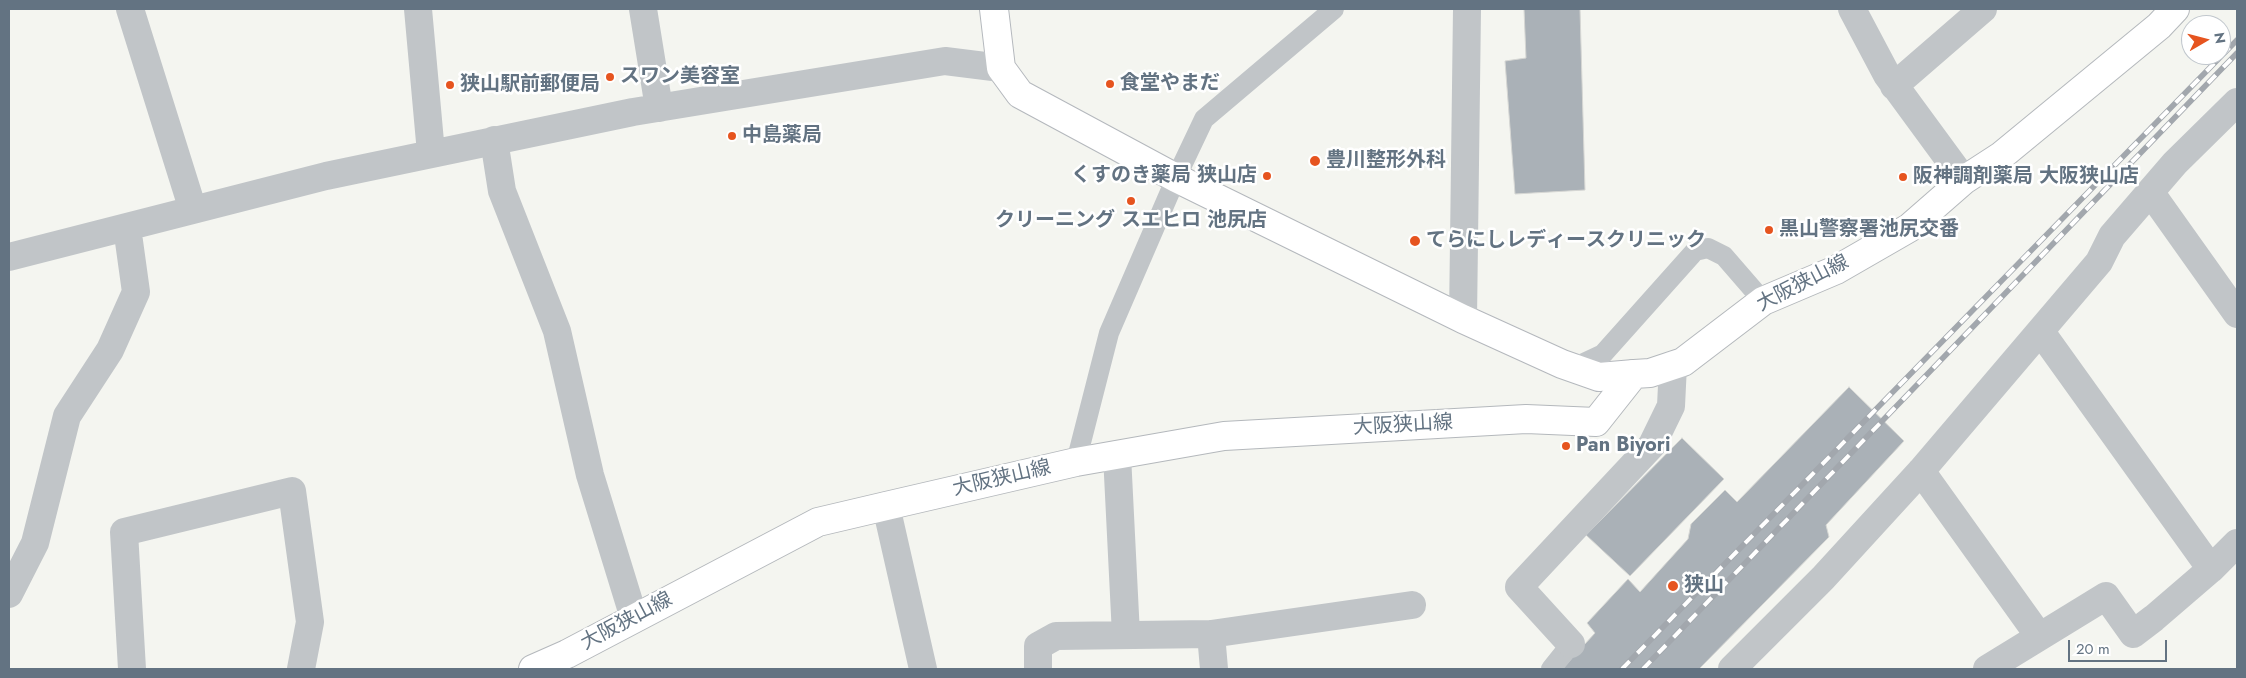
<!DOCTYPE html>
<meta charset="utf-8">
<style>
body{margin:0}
#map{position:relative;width:2246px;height:678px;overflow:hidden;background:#f4f5f0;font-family:Jost,sans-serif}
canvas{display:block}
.frame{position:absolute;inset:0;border:10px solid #637382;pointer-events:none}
.north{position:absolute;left:2181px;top:15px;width:50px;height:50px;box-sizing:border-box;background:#fff;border:1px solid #c1c7cd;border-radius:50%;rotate:82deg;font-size:14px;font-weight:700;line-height:20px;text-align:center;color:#637382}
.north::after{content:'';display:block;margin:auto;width:18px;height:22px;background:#e6541f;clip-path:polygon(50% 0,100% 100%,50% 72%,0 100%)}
.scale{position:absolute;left:2068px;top:640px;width:99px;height:22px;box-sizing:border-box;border:2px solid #637382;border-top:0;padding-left:6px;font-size:15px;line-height:18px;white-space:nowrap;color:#637382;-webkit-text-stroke:4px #fff;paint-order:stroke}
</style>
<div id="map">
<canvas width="2246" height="678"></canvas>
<div class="frame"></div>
<div class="north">N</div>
<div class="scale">20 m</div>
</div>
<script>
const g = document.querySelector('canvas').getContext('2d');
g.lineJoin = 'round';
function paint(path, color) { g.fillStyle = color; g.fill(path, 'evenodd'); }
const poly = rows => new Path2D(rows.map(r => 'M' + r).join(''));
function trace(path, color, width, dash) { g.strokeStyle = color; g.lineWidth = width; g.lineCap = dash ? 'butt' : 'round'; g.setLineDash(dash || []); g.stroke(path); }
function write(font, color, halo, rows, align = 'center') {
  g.font = font + ' Jost,"Noto Sans JP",sans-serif'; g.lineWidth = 5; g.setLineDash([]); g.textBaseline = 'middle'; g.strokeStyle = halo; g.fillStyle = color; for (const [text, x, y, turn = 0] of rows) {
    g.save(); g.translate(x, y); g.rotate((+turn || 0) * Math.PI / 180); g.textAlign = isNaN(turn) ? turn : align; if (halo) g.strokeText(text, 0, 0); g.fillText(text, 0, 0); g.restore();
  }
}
const building = poly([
 [1524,9,1580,9,1585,190,1515,194,1505,61,1526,58,1524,9],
 [1849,387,1904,441,1826,525,1829,537,1699,669,1562,669,1595,633,1587,623,1628,579,1640,592,1688,539,1691,524,1725,490,1737,502,1849,387],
 [1682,438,1724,479,1630,576,1586,535,1682,438]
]);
const lane = poly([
 [1573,368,1603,354,1695,251,1708,248,1724,256,1763,301],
 [1076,462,1109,333,1176,178,1204,119,1334,9],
 [1551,669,1571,644]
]);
const street = poly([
 [130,9,193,210],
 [418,9,431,153],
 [643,9,659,108],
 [1852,9,1887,75,1964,180],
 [1894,86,1983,9],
 [494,140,502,191,557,331,590,475,634,618],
 [2151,193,2237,314],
 [9,257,326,176,633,112,945,61,1001,68],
 [1463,319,1467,9],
 [2041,332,2211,569],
 [1117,455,1126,635],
 [1921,471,2039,636],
 [886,506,923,669],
 [9,594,35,543,67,416,110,350,136,292,127,227],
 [1211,634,1214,669],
 [1571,644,1519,587,1652,445,1671,406,1673,365],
 [132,669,124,532,292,491,310,622,301,669],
 [1038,669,1038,646,1056,636,1211,634,1412,605],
 [1732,669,1823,578,1921,471,2099,262,2112,236,2175,163,2237,102],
 [1987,669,2106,596,2133,634,2154,618,2211,569,2237,543]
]);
const secondary = poly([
 [994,9,1001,68,1020,94,1176,178,1463,319,1562,364,1599,377,1634,374]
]);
const primary = poly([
 [533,669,567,654,818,522,886,506,1076,462,1224,436,1526,419,1596,422,1634,374,1650,373,1683,362,1763,301,1836,270,1909,228,1964,180,2001,156,2159,26,2175,9]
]);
const rail = poly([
 [1622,669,2237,40],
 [1643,669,2237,53]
]);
const markers = [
 [610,77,5,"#e6541f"],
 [1110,84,5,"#e6541f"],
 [450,85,5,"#e6541f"],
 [732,136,5,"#e6541f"],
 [1315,161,6,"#e6541f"],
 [1267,176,5,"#e6541f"],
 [1903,177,5,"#e6541f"],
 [1131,201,5,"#e6541f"],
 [1769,230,5,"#e6541f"],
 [1415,241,6,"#e6541f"],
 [1566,446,5,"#e6541f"],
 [1673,586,6,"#e6541f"]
];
const poiNames = [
 ["スワン美容室",620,77],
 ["食堂やまだ",1120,84],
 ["狭山駅前郵便局",460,85],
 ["中島薬局",742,136],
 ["豊川整形外科",1326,161],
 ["くすのき薬局 狭山店",1257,176,"right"],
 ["阪神調剤薬局 大阪狭山店",1913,177],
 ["クリーニング スエヒロ 池尻店",1131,221,"center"],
 ["黒山警察署池尻交番",1779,230],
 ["てらにしレディースクリニック",1426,241],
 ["Pan Biyori",1576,446],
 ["狭山",1684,586]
];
const streetNames = [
 ["大阪狭山線",1803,284,-27],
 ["大阪狭山線",1403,426,-3],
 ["大阪狭山線",1002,479,-13],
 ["大阪狭山線",627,622,-28]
];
paint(building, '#aab1b7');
trace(building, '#d5d6d3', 1);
trace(secondary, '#b4b8bd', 30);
trace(primary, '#b4b8bc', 30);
trace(lane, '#c1c5c8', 20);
trace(street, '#c1c5c8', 28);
trace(secondary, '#fff', 28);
trace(primary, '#fff', 28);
trace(rail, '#a2a7ad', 5.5);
trace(rail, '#fff', 4, [11]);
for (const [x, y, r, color] of markers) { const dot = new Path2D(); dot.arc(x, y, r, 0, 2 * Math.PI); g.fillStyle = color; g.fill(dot); trace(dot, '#fff', 2); }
write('bold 20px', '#637382', '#fff', poiNames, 'left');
write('20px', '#637382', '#fff', streetNames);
</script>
